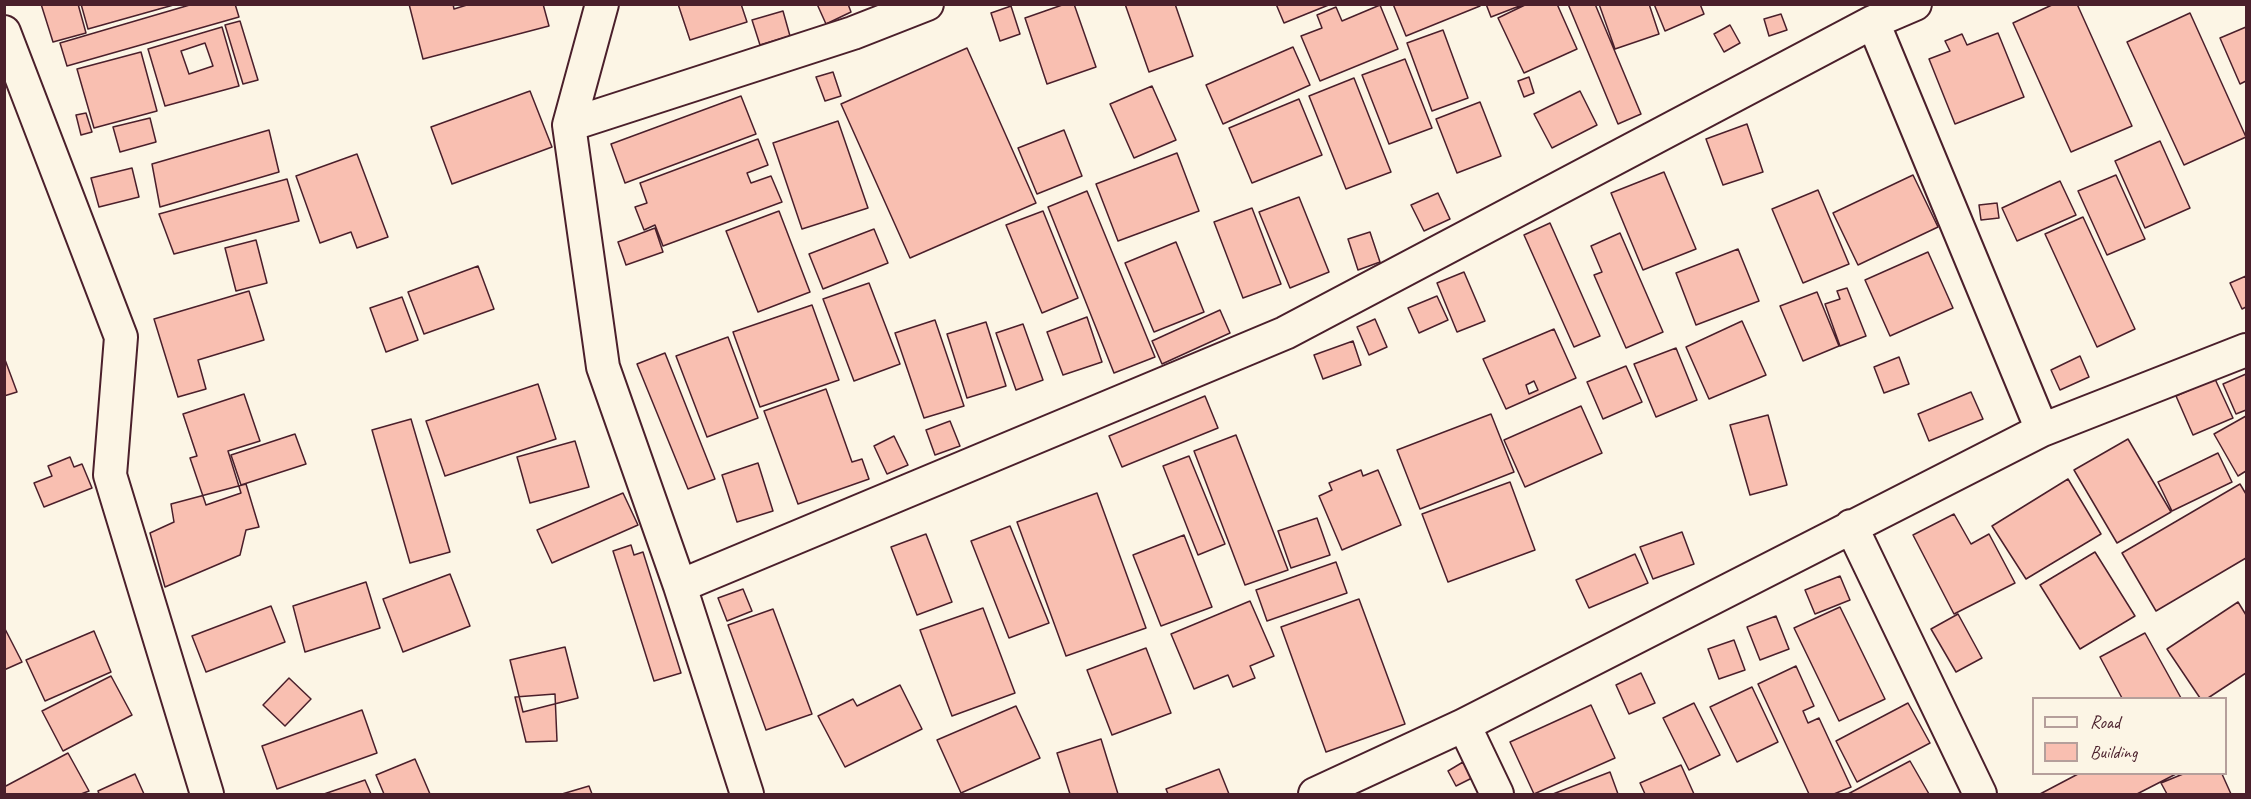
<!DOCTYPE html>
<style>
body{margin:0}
#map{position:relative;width:2251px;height:799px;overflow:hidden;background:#fcf5e5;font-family:Caveat,sans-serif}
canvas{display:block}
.frame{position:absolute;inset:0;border:6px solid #4a1f2b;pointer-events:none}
.legend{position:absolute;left:2032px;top:697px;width:195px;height:78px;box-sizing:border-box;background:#fcf5e5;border:2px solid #b59f9b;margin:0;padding:8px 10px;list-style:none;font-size:18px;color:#4a1f2b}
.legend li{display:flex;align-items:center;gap:12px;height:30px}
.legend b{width:30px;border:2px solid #b59f9b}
</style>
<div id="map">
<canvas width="2251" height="799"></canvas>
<div class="frame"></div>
<ul class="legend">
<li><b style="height:8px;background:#fcf5e5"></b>Road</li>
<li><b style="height:16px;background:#f9bfb1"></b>Building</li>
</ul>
</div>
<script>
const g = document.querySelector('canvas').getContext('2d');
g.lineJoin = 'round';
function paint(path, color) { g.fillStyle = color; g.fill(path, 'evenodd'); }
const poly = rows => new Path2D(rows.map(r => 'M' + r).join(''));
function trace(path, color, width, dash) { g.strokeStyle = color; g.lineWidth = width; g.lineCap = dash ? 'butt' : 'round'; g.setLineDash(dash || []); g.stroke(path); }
const building = poly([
 [41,4,78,4,86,33,53,42,41,4],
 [81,4,177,4,88,29,81,4],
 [193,4,235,4,239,17,67,66,60,43,193,4],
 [409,4,453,4,454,9,470,4,543,4,549,26,423,59,409,4],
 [678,4,741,4,747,22,690,40,678,4],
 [817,4,848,4,851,12,826,24,817,4],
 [1065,4,1074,4,1096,67,1047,84,1025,18,1065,4],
 [1125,4,1175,4,1193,56,1149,72,1125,4],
 [1276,4,1331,4,1284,23,1276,4],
 [1393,4,1480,4,1480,6,1406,36,1393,4],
 [1486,4,1522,4,1522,5,1491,17,1486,4],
 [1527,4,1557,4,1577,49,1524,73,1498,18,1527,4],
 [1568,4,1595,4,1641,114,1618,124,1568,4],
 [1599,4,1649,4,1659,34,1615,49,1599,4],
 [1654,4,1700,4,1704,14,1665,31,1654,4],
 [2054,4,2077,4,2132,126,2071,152,2013,23,2054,4],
 [1380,5,1398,49,1320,81,1301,36,1322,28,1317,15,1336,7,1342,21,1380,5],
 [1011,6,1020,34,1000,41,991,13,1011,6],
 [783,11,790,36,760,45,752,20,783,11],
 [2190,13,2246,137,2184,165,2127,42,2190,13],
 [1781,14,1787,30,1769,36,1764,19,1781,14],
 [240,21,258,80,243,84,225,25,240,21],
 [1730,25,1740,43,1724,52,1714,34,1730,25],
 [222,27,239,86,165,106,148,49,222,27],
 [205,43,213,66,189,74,181,51,205,43],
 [2246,27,2246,81,2240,84,2220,38,2246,27],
 [1443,30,1468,98,1432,111,1407,43,1443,30],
 [1998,33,2024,97,1955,124,1929,59,1950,51,1945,41,1962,34,1967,45,1998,33],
 [1293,47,1310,85,1223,124,1206,85,1293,47],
 [967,48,1036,203,910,258,841,104,967,48],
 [141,52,157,111,94,128,77,69,141,52],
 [1405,59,1432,128,1389,144,1362,75,1405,59],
 [833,72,841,96,825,101,816,77,833,72],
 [1529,77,1534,93,1524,97,1518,81,1529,77],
 [1354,78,1391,172,1346,189,1309,96,1354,78],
 [1152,86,1176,140,1134,158,1110,104,1152,86],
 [530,91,552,147,452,184,431,127,530,91],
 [1580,91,1597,125,1552,148,1534,114,1580,91],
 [741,96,756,134,625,183,611,144,741,96],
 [1299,99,1322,155,1252,183,1229,128,1299,99],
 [1480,102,1501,156,1457,173,1436,119,1480,102],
 [86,113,92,132,81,135,76,115,86,113],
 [150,118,156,142,120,152,113,127,150,118],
 [838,121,868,208,802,229,773,143,838,121],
 [1747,124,1763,172,1723,185,1706,139,1747,124],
 [269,130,279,172,160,207,152,164,269,130],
 [1064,130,1082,176,1037,194,1018,148,1064,130],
 [758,139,768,165,747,173,751,183,771,176,782,202,663,246,655,225,644,230,635,207,647,203,640,183,758,139],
 [2160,141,2190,208,2145,228,2115,161,2160,141],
 [1177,153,1199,211,1118,241,1096,184,1177,153],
 [357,154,388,237,357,248,351,232,320,243,296,176,357,154],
 [132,168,139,197,99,207,91,178,132,168],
 [1664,172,1696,249,1643,270,1611,193,1664,172],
 [1913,175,1938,227,1858,265,1833,213,1913,175],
 [2116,175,2145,239,2107,255,2078,191,2116,175],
 [287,179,299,221,174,254,159,214,287,179],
 [2060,181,2076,215,2017,241,2002,208,2060,181],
 [1818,190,1849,264,1803,283,1772,209,1818,190],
 [1087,191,1155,357,1114,373,1048,207,1087,191],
 [1438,193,1450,219,1424,231,1411,205,1438,193],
 [1299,197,1329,272,1290,288,1259,212,1299,197],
 [1997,203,1999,218,1981,220,1979,205,1997,203],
 [1252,208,1281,284,1243,298,1214,222,1252,208],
 [779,211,810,292,758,312,726,231,779,211],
 [1043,211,1078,298,1042,313,1006,225,1043,211],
 [2083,217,2135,329,2097,347,2045,234,2083,217],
 [1550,223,1600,336,1574,347,1524,235,1550,223],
 [655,228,663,252,626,265,618,242,655,228],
 [874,229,888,263,823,289,809,254,874,229],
 [1370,232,1380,262,1358,270,1348,239,1370,232],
 [1620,233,1663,332,1626,348,1594,275,1602,272,1591,246,1620,233],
 [256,240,267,283,236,291,225,248,256,240],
 [1176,242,1204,312,1154,332,1125,263,1176,242],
 [1738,249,1759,301,1696,325,1676,273,1738,249],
 [1928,252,1953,308,1890,336,1865,280,1928,252],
 [478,266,494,309,424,334,408,292,478,266],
 [1464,272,1485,321,1457,332,1437,283,1464,272],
 [2246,276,2246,307,2242,309,2230,283,2246,276],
 [869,283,900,364,854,381,823,299,869,283],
 [1847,288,1866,336,1840,346,1825,304,1840,299,1837,291,1847,288],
 [249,291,264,340,198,360,206,389,178,397,154,319,249,291],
 [1817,292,1839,346,1803,361,1780,306,1817,292],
 [1437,296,1448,320,1419,333,1408,308,1437,296],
 [402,297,418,340,386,352,370,308,402,297],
 [812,305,839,380,760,407,733,332,812,305],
 [1220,310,1230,333,1162,364,1152,341,1220,310],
 [1087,317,1102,362,1063,375,1047,332,1087,317],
 [1375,319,1387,347,1369,355,1357,327,1375,319],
 [935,320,964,406,924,418,895,333,935,320],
 [1742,321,1766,375,1709,399,1686,347,1742,321],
 [986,322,1006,386,967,398,947,334,986,322],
 [1023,324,1043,380,1016,390,996,333,1023,324],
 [1554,329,1576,378,1506,409,1483,359,1554,329],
 [1534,381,1538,390,1529,394,1526,385,1534,381],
 [728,337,758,418,707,437,676,356,728,337],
 [1353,341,1361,365,1323,379,1314,355,1353,341],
 [1676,348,1697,400,1656,417,1634,364,1676,348],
 [665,353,715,479,688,489,637,364,665,353],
 [2080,356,2089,377,2060,390,2051,370,2080,356],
 [4,357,17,392,4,396,4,357],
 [1899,357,1909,384,1884,393,1874,367,1899,357],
 [1626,366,1642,402,1603,419,1587,382,1626,366],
 [2246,374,2246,410,2236,414,2223,384,2246,374],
 [2215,379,2233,418,2193,435,2176,396,2215,379],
 [538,384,556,439,445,476,426,421,538,384],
 [826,389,852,462,862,459,869,479,798,504,764,411,826,389],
 [1971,392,1983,419,1929,441,1918,414,1971,392],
 [244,394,260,441,228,451,241,493,206,505,190,458,197,456,183,414,244,394],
 [1205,396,1218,428,1122,467,1109,436,1205,396],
 [1581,406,1602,453,1525,487,1504,440,1581,406],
 [1491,414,1514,472,1420,509,1397,450,1491,414],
 [1768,415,1787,485,1750,495,1730,425,1768,415],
 [2246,416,2246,471,2238,476,2214,434,2246,416],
 [411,419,450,552,410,563,372,430,411,419],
 [950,421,960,446,935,455,926,430,950,421],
 [295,434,306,464,241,485,231,455,295,434],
 [1236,435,1288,570,1245,585,1194,451,1236,435],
 [894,436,908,465,887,474,874,446,894,436],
 [2128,439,2171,512,2117,543,2074,470,2128,439],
 [575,441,589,487,530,503,517,457,575,441],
 [2218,453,2232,482,2172,511,2158,482,2218,453],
 [1189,456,1225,544,1198,555,1163,466,1189,456],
 [70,457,74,467,82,464,92,488,44,507,34,483,52,476,48,466,70,457],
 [758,463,773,511,737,522,722,475,758,463],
 [1361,470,1363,476,1378,470,1401,525,1342,550,1319,496,1332,490,1329,483,1361,470],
 [2068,479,2101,534,2026,579,1992,526,2068,479],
 [1510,482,1535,550,1448,582,1422,514,1510,482],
 [246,484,259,527,246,530,240,555,165,587,150,533,174,522,171,504,246,484],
 [2240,484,2246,494,2246,558,2156,611,2122,553,2240,484],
 [623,493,638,525,552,563,537,530,623,493],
 [1097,493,1146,628,1066,656,1017,522,1097,493],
 [1954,514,1971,544,1989,534,2015,583,1954,614,1913,535,1954,514],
 [1317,518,1330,555,1291,568,1278,531,1317,518],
 [1010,526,1049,623,1009,638,971,541,1010,526],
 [1682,532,1694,564,1653,579,1640,547,1682,532],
 [926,534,952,602,917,615,891,547,926,534],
 [1184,535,1212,607,1161,626,1133,555,1184,535],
 [631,545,634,555,643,552,681,673,654,681,613,551,631,545],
 [2095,552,2135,616,2080,649,2040,585,2095,552],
 [1635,554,1648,583,1589,608,1576,580,1635,554],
 [1336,562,1347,593,1267,621,1256,590,1336,562],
 [450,574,470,626,403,652,383,599,450,574],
 [1840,576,1850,600,1815,614,1805,590,1840,576],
 [366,582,380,628,305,652,293,606,366,582],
 [743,589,752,611,727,621,718,598,743,589],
 [1359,599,1405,724,1326,752,1281,627,1359,599],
 [1250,601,1274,656,1250,666,1255,678,1233,687,1228,675,1194,689,1171,634,1250,601],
 [2238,602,2246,615,2246,673,2208,698,2200,698,2167,649,2238,602],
 [271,606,285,642,206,672,192,636,271,606],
 [1840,607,1885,699,1839,721,1794,628,1840,607],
 [983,608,1015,693,952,716,920,630,983,608],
 [773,609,812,714,766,730,728,625,773,609],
 [1958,614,1982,658,1956,672,1931,629,1958,614],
 [1776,616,1789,649,1760,660,1747,627,1776,616],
 [4,627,22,662,4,670,4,627],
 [94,631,111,672,45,701,26,660,94,631],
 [2145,633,2181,698,2122,698,2100,657,2145,633],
 [1734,640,1745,670,1719,679,1708,649,1734,640],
 [565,647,578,698,523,712,510,660,565,647],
 [1146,648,1171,713,1112,735,1087,670,1146,648],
 [1796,666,1814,706,1803,711,1808,723,1819,718,1851,787,1834,794,1809,794,1758,684,1796,666],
 [1641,673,1655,703,1629,714,1616,685,1641,673],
 [111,676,132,715,63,751,42,711,111,676],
 [289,678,311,699,285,726,263,705,289,678],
 [900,685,922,729,845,767,818,716,853,699,857,706,900,685],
 [1752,687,1778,742,1737,762,1710,707,1752,687],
 [555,694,557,741,526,742,515,697,555,694],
 [1694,703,1720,755,1689,770,1663,718,1694,703],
 [1908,703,1930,743,1857,782,1836,741,1908,703],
 [1591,705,1615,758,1534,794,1510,742,1591,705],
 [1016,706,1040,758,961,793,937,740,1016,706],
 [362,710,377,753,277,789,262,746,362,710],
 [1101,739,1118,794,1070,794,1057,753,1101,739],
 [68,753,89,791,81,794,4,794,4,787,68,753],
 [415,759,430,794,384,794,376,775,415,759],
 [1910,761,1929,794,1848,794,1910,761],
 [1463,762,1472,778,1456,786,1448,771,1463,762],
 [1681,765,1694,794,1645,794,1640,783,1681,765],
 [1219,769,1229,794,1168,794,1166,789,1219,769],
 [1610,772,1618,794,1553,794,1610,772],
 [135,774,144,794,99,794,98,791,135,774],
 [2078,774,2176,774,2137,794,2040,794,2078,774],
 [2183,774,2222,774,2231,794,2167,794,2161,783,2183,774],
 [365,780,371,794,324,794,365,780],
 [589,786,592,794,562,794,589,786]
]);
const minor = poly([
 [602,4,569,125,603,367,680,586,747,794],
 [1873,22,2042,430],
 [4,32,121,337,110,475,207,794],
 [569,125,853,33,927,4],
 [1851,526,1980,794],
 [680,586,1285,333,1873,22,1915,4],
 [1464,725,1497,794],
 [1315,794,1464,725,2042,430,2246,350]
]);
paint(building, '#f9bfb1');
trace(building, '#4a1f2b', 1.5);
trace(minor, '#4a1f2b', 36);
trace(minor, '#fcf5e5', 32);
</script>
